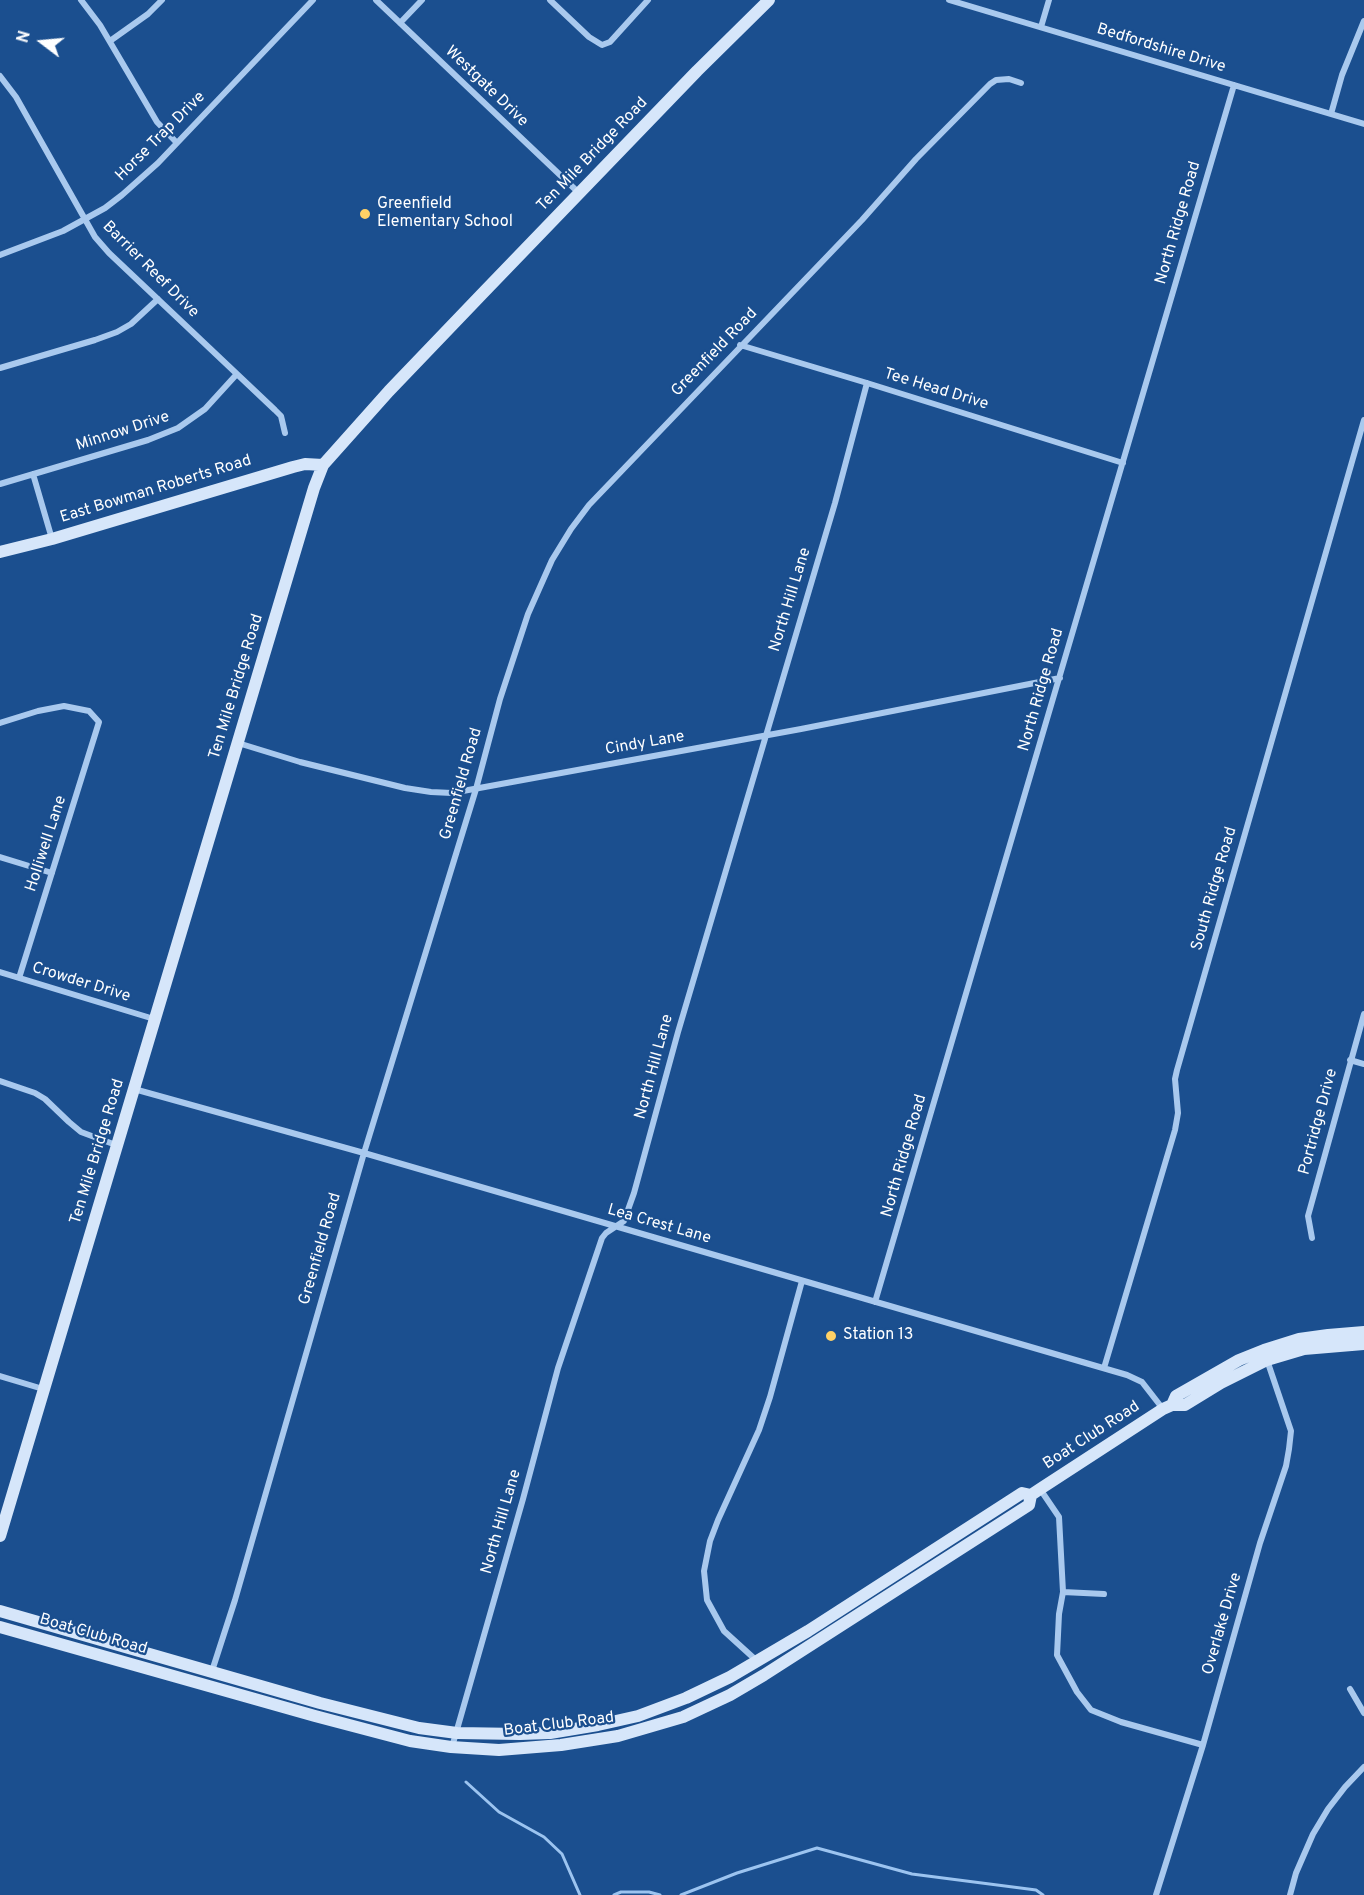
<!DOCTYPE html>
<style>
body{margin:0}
#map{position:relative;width:1364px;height:1895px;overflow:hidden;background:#1b4f8f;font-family:Overpass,sans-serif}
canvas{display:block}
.north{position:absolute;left:12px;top:12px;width:60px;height:60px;-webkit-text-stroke:4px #1b4f8f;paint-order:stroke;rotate:286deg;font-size:16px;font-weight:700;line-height:24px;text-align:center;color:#fff}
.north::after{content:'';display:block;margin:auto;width:21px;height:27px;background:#fff;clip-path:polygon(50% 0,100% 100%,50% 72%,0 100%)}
</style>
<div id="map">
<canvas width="1364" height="1895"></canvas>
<div class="north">N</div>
</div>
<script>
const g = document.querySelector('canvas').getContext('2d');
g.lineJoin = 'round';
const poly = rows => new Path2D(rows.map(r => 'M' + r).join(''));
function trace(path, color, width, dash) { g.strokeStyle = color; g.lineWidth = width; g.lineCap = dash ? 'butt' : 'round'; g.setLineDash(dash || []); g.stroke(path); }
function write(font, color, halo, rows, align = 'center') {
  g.font = font + ' Overpass,sans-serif'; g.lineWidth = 4.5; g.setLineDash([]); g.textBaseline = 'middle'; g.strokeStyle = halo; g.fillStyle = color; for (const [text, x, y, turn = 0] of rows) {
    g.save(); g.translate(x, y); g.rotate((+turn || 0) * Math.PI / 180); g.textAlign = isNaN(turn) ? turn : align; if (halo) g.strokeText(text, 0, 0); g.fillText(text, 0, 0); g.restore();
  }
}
const stream = poly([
 [466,1782,499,1812,544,1837,562,1854,580,1895],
 [614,1895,621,1892,649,1892,660,1895],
 [681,1895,737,1873,817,1848,912,1874,1036,1890,1043,1895]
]);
const street = poly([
 [81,0,100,25,157,122,177,143],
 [376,0,579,193],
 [550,0,589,37,602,45,610,42,648,0],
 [949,0,1364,124],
 [400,23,422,0],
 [1041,27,1049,0],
 [110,41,148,14,162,0],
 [0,76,16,97,95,237,109,253,275,410,281,416,285,433],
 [1331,114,1342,75,1364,21],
 [0,255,63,231,105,208,122,195,158,163,313,0],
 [740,345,867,383,1123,463],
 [0,368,95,340,117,332,131,324,158,299],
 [33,474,52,539],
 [0,484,148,440,178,428,205,409,236,375],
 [0,723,38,711,64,706,89,711,99,722,19,978],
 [238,743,300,762,405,788,431,792,452,793,801,729,1060,678],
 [0,857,52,873],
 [0,972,154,1019],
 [1350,1060,1364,1064],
 [0,1081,35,1093,45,1099,69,1122,81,1132,116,1145],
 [134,1089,364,1153,1127,1375,1142,1382,1163,1409],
 [1312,1238,1308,1216,1364,1014],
 [875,1302,1234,85],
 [1104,1368,1175,1130,1178,1113,1175,1079,1177,1070,1364,420],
 [0,1376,43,1389],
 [1040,1489,1059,1517,1063,1592,1059,1614,1057,1655,1077,1692,1091,1710,1121,1722,1203,1745],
 [1063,1592,1104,1594],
 [757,1661,724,1631,707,1600,704,1571,710,1541,718,1520,759,1430,770,1397,802,1281],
 [212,1671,235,1600,364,1153,476,789,500,699,528,614,552,560,571,529,589,505,862,220,916,159,990,84,996,80,1009,79,1021,83],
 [1350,1689,1364,1713],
 [452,1747,523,1499,558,1368,602,1238,606,1233,624,1221,634,1193,678,1032,835,503,867,383],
 [1156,1895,1203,1745,1260,1543,1286,1466,1289,1449,1291,1431,1267,1360],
 [1290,1895,1296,1873,1313,1834,1328,1809,1345,1787,1364,1767]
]);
const secondary = poly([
 [0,552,52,539,293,467,305,464,323,465],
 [1172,1405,1176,1396,1239,1360,1264,1350,1299,1339,1328,1335,1364,1332],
 [0,1536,314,488,323,465,389,391,481,295,697,71,769,0],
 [0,1611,320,1703,419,1728,457,1733,520,1734,550,1733,598,1725,638,1716,686,1698,730,1677,808,1631,1022,1493,1031,1495],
 [0,1627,315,1716,410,1741,451,1747,499,1750,561,1745,618,1736,683,1717,730,1695,764,1675,1029,1505,1031,1495,1040,1489,1163,1409,1172,1405,1185,1405,1221,1383,1267,1360,1304,1349,1364,1344]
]);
const markers = [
 [365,214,6,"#ffd166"],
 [831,1336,6,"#ffd166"]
];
const streetNames = [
 ["Bedfordshire Drive",1161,49,17],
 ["Westgate Drive",486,87,44],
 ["Horse Trap Drive",161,137,-45],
 ["Ten Mile Bridge Road",593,155,-46],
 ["North Ridge Road",1179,223,-74],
 ["Barrier Reef Drive",150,270,45],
 ["Greenfield Road",715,353,-46],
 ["Tee Head Drive",936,390,17],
 ["Minnow Drive",123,432,-18],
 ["East Bowman Roberts Road",156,490,-17],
 ["North Hill Lane",791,600,-73],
 ["Ten Mile Bridge Road",237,687,-73],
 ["North Ridge Road",1042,690,-74],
 ["Cindy Lane",645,744,-10],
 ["Greenfield Road",462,784,-74],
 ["Holliwell Lane",47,844,-72],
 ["South Ridge Road",1215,889,-74],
 ["Crowder Drive",81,983,17],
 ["North Hill Lane",655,1067,-75],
 ["Portridge Drive",1319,1122,-75],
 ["Ten Mile Bridge Road",98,1152,-73],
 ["North Ridge Road",905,1156,-74],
 ["Lea Crest Lane",659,1225,16],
 ["Greenfield Road",321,1249,-74],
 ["Boat Club Road",1092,1436,-33],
 ["North Hill Lane",502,1522,-74],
 ["Overlake Drive",1223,1624,-74],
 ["Boat Club Road",93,1635,16],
 ["Boat Club Road",559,1725,-7]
];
const poiNames = [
 ["Greenfield",377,205],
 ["Elementary School",377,223],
 ["Station 13",843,1336]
];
trace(stream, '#9cc4f0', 3);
trace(street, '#a9c9ee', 6);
trace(secondary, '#d6e6fa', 12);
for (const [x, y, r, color] of markers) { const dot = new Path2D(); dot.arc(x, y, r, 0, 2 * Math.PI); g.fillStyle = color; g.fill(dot); trace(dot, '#1b4f8f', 2); }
write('16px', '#fff', '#1b4f8f', streetNames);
write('16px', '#fff', '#1b4f8f', poiNames, 'left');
</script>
